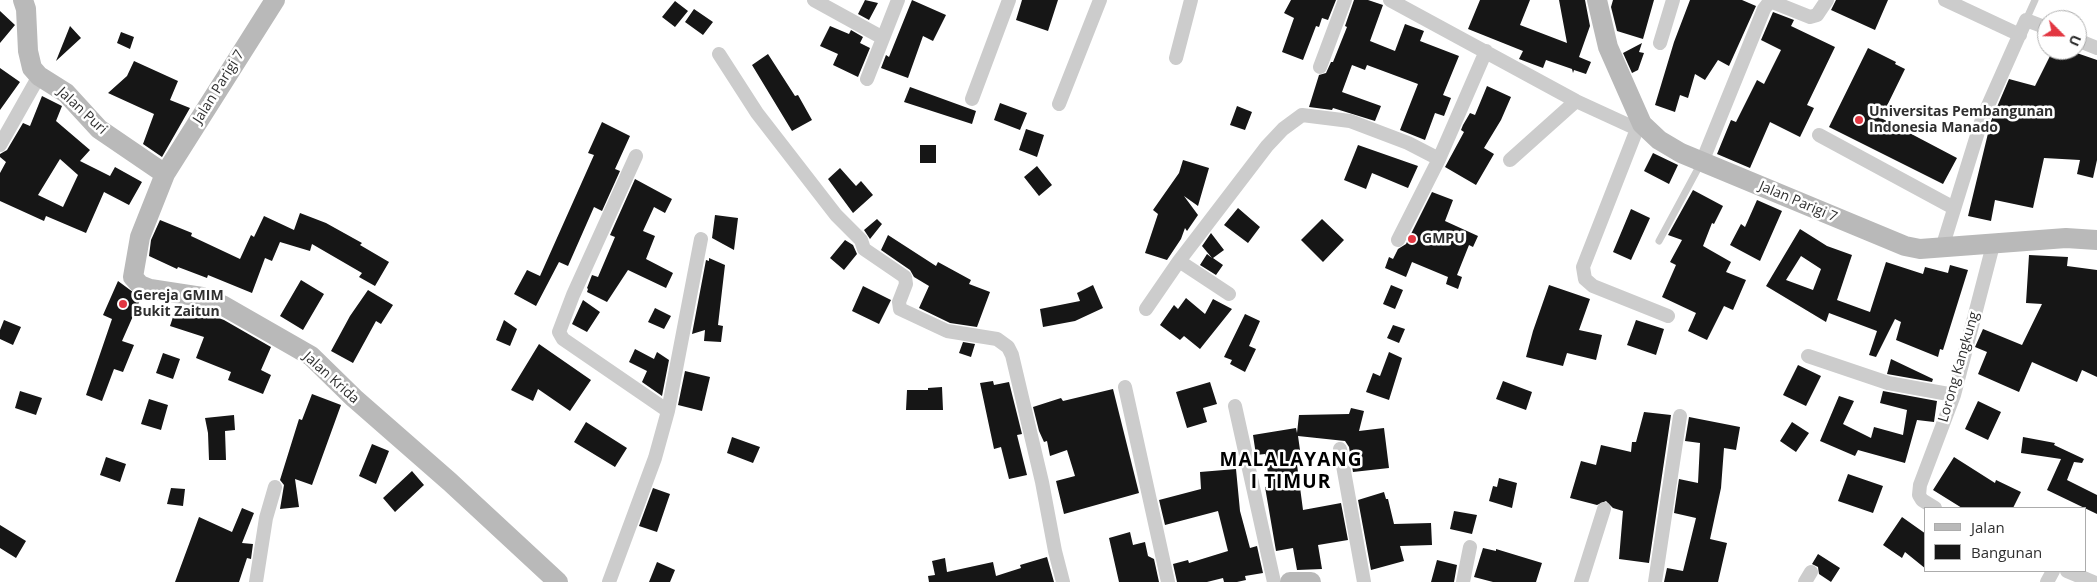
<!DOCTYPE html>
<style>
body{margin:0}
#map{position:relative;width:2097px;height:582px;overflow:hidden;background:#fff;font-family:"Open Sans",sans-serif}
canvas{display:block}
.legend{position:absolute;left:1924px;top:507px;width:162px;height:65px;box-sizing:border-box;background:#fff;border:1px solid #acacac;margin:0;padding:6px 9px;list-style:none;font-size:15px;color:#2f2f2f}
.legend li{display:flex;align-items:center;gap:10px;height:25px}
.legend b{width:25px;border:1px solid #acacac}
.north{position:absolute;left:2037px;top:10px;width:50px;height:50px;box-sizing:border-box;background:#fff;border:1px solid #acacac;border-radius:50%;rotate:113deg;font-size:14px;font-weight:700;line-height:20px;text-align:center;color:#2f2f2f}
.north::after{content:'';display:block;margin:auto;width:18px;height:22px;background:#e23641;clip-path:polygon(50% 0,100% 100%,50% 72%,0 100%)}
</style>
<div id="map">
<canvas width="2097" height="582"></canvas>
<ul class="legend">
<li><b style="height:6px;background:#b9b9b9"></b>Jalan</li>
<li><b style="height:14px;background:#161616"></b>Bangunan</li>
</ul>
<div class="north">U</div>
</div>
<script>
const g = document.querySelector('canvas').getContext('2d');
g.lineJoin = 'round';
function paint(path, color) { g.fillStyle = color; g.fill(path, 'evenodd'); }
const poly = rows => new Path2D(rows.map(r => 'M' + r).join(''));
function trace(path, color, width, dash) { g.strokeStyle = color; g.lineWidth = width; g.lineCap = dash ? 'butt' : 'round'; g.setLineDash(dash || []); g.stroke(path); }
function write(font, color, halo, rows, align = 'center') {
  g.font = font + ' "Open Sans",sans-serif'; g.lineWidth = 5; g.setLineDash([]); g.textBaseline = 'middle'; g.strokeStyle = halo; g.fillStyle = color; for (const [text, x, y, turn = 0] of rows) {
    g.save(); g.translate(x, y); g.rotate((+turn || 0) * Math.PI / 180); g.textAlign = isNaN(turn) ? turn : align; if (halo) g.strokeText(text, 0, 0); g.fillText(text, 0, 0); g.restore();
  }
}
const building = poly([
 [865,0,878,3,869,20,858,14],
 [912,0,946,15,933,41,923,36,908,78,881,68,886,55,889,57],
 [1022,0,1058,0,1048,31,1016,20],
 [1291,0,1336,0,1328,20,1322,18,1319,27,1316,26,1303,60,1282,52,1294,18,1284,13],
 [1354,0,1368,0,1383,5,1370,41,1395,51,1405,24,1424,31,1420,41,1459,56,1443,95,1451,98,1444,116,1435,113,1425,140,1400,130,1418,84,1367,65,1365,70,1352,65,1342,92,1381,106,1375,121,1333,108,1332,110,1309,107,1319,75,1326,73,1331,62,1333,62,1347,27,1345,26],
 [1480,0,1530,0,1520,25,1567,43,1559,0,1585,0,1590,26,1579,57,1591,62,1586,74,1574,70,1573,73,1572,69,1546,60,1543,68,1519,59,1523,51,1468,29],
 [1613,0,1654,0,1643,39,1617,31,1611,7],
 [1690,0,1742,0,1756,6,1729,66,1718,60,1705,80,1695,74,1688,98,1680,95,1675,112,1655,105,1674,42],
 [1836,0,1888,0,1875,30,1831,10],
 [675,1,688,11,675,27,662,17],
 [694,9,713,22,703,35,685,22],
 [0,11,15,25,0,43],
 [1773,12,1794,20,1791,26,1835,47,1807,105,1814,108,1800,137,1770,122,1750,168,1717,154,1731,120,1736,122,1757,80,1764,84,1781,50,1761,40],
 [70,26,81,38,56,61],
 [830,26,849,34,851,30,863,37,860,43,870,48,858,77,833,65,838,54,820,46],
 [121,32,134,37,130,49,117,43],
 [1642,43,1639,52,1644,53,1638,70,1632,73,1623,53],
 [1868,48,1896,62,1895,64,1905,69,1881,118,1957,158,1943,184,1829,127],
 [2053,50,2068,50,2097,60,2097,160,2093,178,2077,174,2080,160,2044,158,2033,208,1995,200,1991,221,1968,216,1991,121,2009,79,2035,86],
 [768,54,795,96,798,95,812,120,792,131,752,65],
 [134,61,178,81,170,100,190,108,162,157,143,144,154,114,108,93,127,76],
 [0,68,20,82,0,110],
 [1487,86,1511,97,1501,120,1484,148,1494,154,1476,185,1445,167,1464,132,1461,130,1463,125,1470,113,1475,115],
 [910,87,976,111,972,124,904,102],
 [42,96,62,106,56,121,90,150,80,161,110,176,115,167,142,182,129,205,104,192,86,233,46,216,44,221,0,201,0,173,6,162,0,157,0,154,7,150,23,123,30,126],
 [60,159,78,175,63,207,38,195],
 [1000,103,1027,113,1020,130,994,120],
 [1237,106,1252,112,1245,130,1230,125],
 [602,122,630,136,615,169,620,171,602,211,594,207,568,266,559,262,536,306,514,294,527,270,540,276,594,155,588,153],
 [1026,129,1044,135,1037,157,1019,150],
 [920,145,936,145,936,163,920,163],
 [1358,145,1418,166,1408,188,1372,173,1366,189,1344,180],
 [1653,153,1678,165,1669,184,1644,171],
 [1183,160,1209,168,1198,206,1184,196,1198,215,1187,231,1185,228,1181,239,1167,260,1145,253,1158,214,1153,210,1179,173],
 [1037,166,1052,185,1039,196,1024,177],
 [840,168,856,186,861,181,873,195,853,213,828,179],
 [635,179,672,199,665,213,654,207,643,231,655,236,646,259,673,273,666,288,628,270,607,302,587,292,588,289,587,288,592,275,598,277,615,237,610,235],
 [1693,190,1723,206,1714,224,1712,223,1703,246,1731,262,1726,272,1746,280,1733,310,1724,306,1707,340,1688,331,1696,313,1662,297,1676,265,1670,262,1682,240,1668,235],
 [1432,192,1453,200,1445,221,1478,236,1473,247,1469,245,1457,275,1462,277,1458,289,1446,284,1448,277,1412,262,1406,277,1385,268,1389,257,1393,259,1398,249,1406,244],
 [1757,200,1782,211,1760,261,1730,245,1741,224,1745,227],
 [1238,208,1260,227,1248,243,1224,225],
 [1631,209,1650,218,1631,260,1613,252],
 [300,213,326,223,362,243,360,245,389,262,375,286,359,277,362,273,312,244,310,251,280,242,272,261,265,258,252,293,208,275,207,278,178,267,177,269,149,256,151,240,160,220,192,233,191,236,240,259,251,235,254,237,264,216,294,230],
 [715,215,738,218,734,250,712,238],
 [877,219,882,224,870,239,864,230],
 [1322,219,1344,240,1323,262,1301,240],
 [1800,229,1827,246,1852,255,1837,300,1870,312,1886,262,1923,274,1925,267,1948,273,1950,265,1968,270,1943,350,1940,349,1938,357,1896,340,1901,322,1895,319,1876,357,1869,355,1877,331,1829,313,1826,322,1766,286],
 [1801,256,1821,269,1813,290,1786,280],
 [1211,233,1224,250,1213,258,1223,265,1216,275,1200,265,1207,254,1212,258,1202,246],
 [888,235,936,266,938,262,971,280,969,284,990,292,977,327,950,323,919,308,929,286,914,277,910,270,881,250],
 [845,240,853,245,857,254,844,270,830,258],
 [2029,255,2068,257,2067,266,2097,270,2097,377,2082,370,2077,382,2032,362,2019,392,1978,374,1987,352,1975,347,1983,329,2022,345,2042,304,2026,303],
 [709,258,725,265,718,325,723,326,721,342,704,341,705,330,692,334,706,260,709,261],
 [301,280,324,294,303,330,280,316],
 [118,281,141,298,122,341,134,345,123,372,114,369,102,401,86,395,112,319,103,315],
 [1093,285,1103,308,1075,321,1043,327,1040,309,1080,301,1077,293],
 [1391,285,1403,290,1395,309,1383,304],
 [1549,285,1590,299,1579,330,1602,335,1596,360,1567,353,1563,366,1526,357,1533,331],
 [863,286,891,300,879,324,852,311],
 [368,290,393,305,381,324,376,321,353,363,331,351,350,316],
 [1186,298,1205,314,1213,299,1232,309,1200,349,1184,336,1180,340,1160,325,1174,305,1178,309],
 [583,300,600,312,587,332,572,324],
 [177,305,189,307,224,320,271,347,261,370,271,375,263,394,228,380,231,372,196,358,204,337,170,326],
 [655,308,671,316,664,329,648,322],
 [1245,314,1260,321,1249,346,1256,349,1245,372,1230,364,1232,360,1224,357],
 [4,320,21,327,13,345,0,339,0,330],
 [504,320,517,329,510,346,496,340],
 [1636,320,1664,329,1656,355,1627,345],
 [1393,325,1405,329,1399,343,1387,338],
 [963,342,975,344,971,357,959,353],
 [539,344,591,380,570,411,538,389,533,401,511,390],
 [635,349,654,359,657,352,669,360,662,396,642,382,647,371,629,362],
 [1389,352,1402,358,1389,400,1366,392,1373,373,1380,376],
 [163,353,180,359,173,379,156,373],
 [1891,359,1933,379,1932,382,1887,374],
 [1798,365,1821,376,1806,406,1783,395],
 [685,371,710,377,702,411,678,405],
 [993,381,994,385,1009,382,1022,434,1017,435,1027,475,1009,479,1001,447,994,449,980,383],
 [1503,381,1532,392,1526,410,1496,399],
 [1210,382,1217,404,1203,408,1207,422,1187,428,1176,392],
 [942,387,943,410,906,410,907,390,928,390,928,388],
 [1113,389,1139,493,1064,514,1056,481,1075,476,1067,450,1050,456,1047,441,1044,442,1039,431,1033,407,1061,398,1063,401],
 [20,391,42,398,36,415,15,408],
 [1883,391,1937,401,1934,422,1917,420,1905,463,1858,450,1855,456,1820,441,1839,396,1854,401,1843,424,1871,438,1874,427,1903,435,1907,410,1880,403],
 [312,394,341,405,312,485,295,479,299,507,280,509,284,485,280,480,299,419,302,420],
 [149,399,168,405,161,430,141,424],
 [1978,401,2001,412,1988,440,1965,429],
 [1351,408,1364,411,1359,431,1384,428,1389,468,1353,472,1349,447,1345,441,1298,436,1301,457,1296,457,1303,510,1341,503,1348,540,1318,545,1322,569,1297,570,1293,548,1276,551,1265,487,1270,486,1265,454,1256,455,1253,435,1296,428,1297,433,1299,415,1349,414],
 [1644,412,1671,415,1649,563,1619,559,1623,511,1613,508,1606,501,1597,505,1570,498,1581,461,1596,465,1601,445,1631,452,1632,442,1636,442],
 [234,415,235,430,225,431,226,460,209,460,208,433,205,418],
 [1689,417,1740,427,1736,450,1724,448,1721,488,1710,539,1727,543,1718,582,1664,582,1667,568,1683,571,1696,518,1674,513,1679,479,1698,483,1700,443,1685,441],
 [586,422,627,448,615,467,574,442],
 [1792,422,1809,433,1796,452,1780,441],
 [732,437,760,447,753,463,727,453],
 [2023,437,2055,443,2054,445,2084,459,2082,463,2074,462,2067,480,2097,495,2097,514,2047,490,2061,459,2021,453],
 [372,444,389,451,376,484,359,476],
 [106,457,126,464,120,482,100,475],
 [1954,457,1995,483,1996,480,2021,492,2013,508,1962,508,1933,490],
 [1236,469,1240,511,1250,548,1257,546,1263,573,1245,576,1246,580,1237,582,1224,582,1223,578,1207,582,1177,582,1173,564,1188,560,1189,563,1228,551,1218,511,1165,525,1159,500,1201,489,1200,472],
 [412,471,424,485,395,512,383,498],
 [1848,474,1883,486,1873,513,1838,501],
 [1499,478,1517,483,1512,508,1489,501,1493,486,1497,487],
 [171,488,185,489,183,506,167,504],
 [653,488,670,494,657,532,639,526],
 [1384,492,1386,499,1388,499,1394,524,1431,523,1432,545,1400,546,1404,561,1371,570,1358,500],
 [242,508,254,513,242,543,253,544,251,559,247,558,239,582,175,582,199,517,232,532],
 [1454,511,1477,515,1472,534,1450,529],
 [1902,517,1926,534,1926,569,1905,552,1902,558,1883,545],
 [0,525,26,541,16,558,0,548],
 [1130,532,1133,545,1145,542,1148,556,1154,559,1159,582,1119,582,1109,538],
 [1483,548,1496,551,1496,549,1542,563,1536,582,1493,582,1474,577],
 [1818,554,1840,568,1831,582,1819,574,1818,567,1812,564],
 [1047,557,1054,582,929,582,928,576,935,575,932,561,945,558,947,572,993,562,996,576,1021,568,1020,565],
 [1437,560,1457,565,1454,582,1431,582],
 [657,562,675,570,670,582,649,582]
]);
const lane = poly([
 [2026,20,2035,0],
 [1659,241,1701,163]
]);
const street = poly([
 [814,0,883,38],
 [1390,0,1576,101,1637,129,1642,124],
 [1945,0,2020,35],
 [2077,40,2097,48],
 [1660,43,1673,0],
 [719,54,757,113,836,215,861,240,864,249,905,277,906,284,899,302,900,309,947,331,997,339,1008,347,1012,355,1042,482,1055,551,1063,582],
 [1176,58,1191,0],
 [1320,67,1345,0],
 [867,79,898,0],
 [972,99,1009,0],
 [1059,104,1100,0],
 [1637,129,1583,267,1585,279,1593,286,1668,316],
 [1819,135,1954,208],
 [0,145,39,76],
 [1510,160,1576,101],
 [1702,162,1764,9,1770,1,1810,17,1817,15,1827,0],
 [1398,240,1439,159],
 [1942,248,1982,119,2026,20,2047,28],
 [1179,261,1229,294],
 [1146,309,1179,261,1267,146,1283,129,1302,115,1350,121,1408,143,1439,159,1486,51],
 [1808,356,1888,383,1954,395],
 [1125,387,1168,582],
 [1235,406,1274,582],
 [668,411,701,239],
 [1340,449,1364,582],
 [1935,508,1922,500,1919,495,1920,485,1954,395,1993,245],
 [2067,571,2093,582],
 [256,582,266,518,275,487],
 [609,582,655,458,668,411,563,339,559,332,573,295,636,156],
 [1463,582,1470,547],
 [1581,582,1604,509],
 [1655,582,1680,416],
 [1805,582,1811,572],
 [2047,582,2053,571]
]);
const secondary = poly([
 [23,0,26,9,28,51,32,68,39,76,66,93,99,129,165,174],
 [275,0,165,174,140,237,133,277,140,285,150,289,202,297,222,305,311,356,354,398,450,482,558,582],
 [1597,0,1608,47,1642,124,1659,140,1681,153,1905,246,1920,249,2066,238,2097,240],
 [1290,582,1311,582]
]);
const markers = [
 [1859,120,5,"#e23641"],
 [1412,239,5,"#e23641"],
 [123,304,5,"#e23641"]
];
const streetNames = [
 ["Jalan Parigi 7",219,87,-58],
 ["Jalan Puri",82,111,43],
 ["Jalan Parigi 7",1798,202,23],
 ["Lorong Kangkung",1959,367,-74],
 ["Jalan Krida",331,378,42]
];
const poiNames = [
 ["Universitas Pembangunan",1869,112],
 ["Indonesia Manado",1869,128],
 ["GMPU",1422,239],
 ["Gereja GMIM",133,296],
 ["Bukit Zaitun",133,312]
];
const districtNames = [
 ["MALALAYANG",1291,461],
 ["I TIMUR",1291,483]
];
paint(building, '#161616');
trace(lane, '#ccc', 7);
trace(street, '#ccc', 14);
trace(secondary, '#b9b9b9', 20);
for (const [x, y, r, color] of markers) { const dot = new Path2D(); dot.arc(x, y, r, 0, 2 * Math.PI); g.fillStyle = color; g.fill(dot); trace(dot, '#fff', 2); }
write('14px', '#2f2f2f', '#fff', streetNames);
write('bold 14px', '#2f2f2f', '#fff', poiNames, 'left');
g.letterSpacing = '1px';
write('bold 19px', '#000', '#fff', districtNames);
g.letterSpacing = '0px';
</script>
